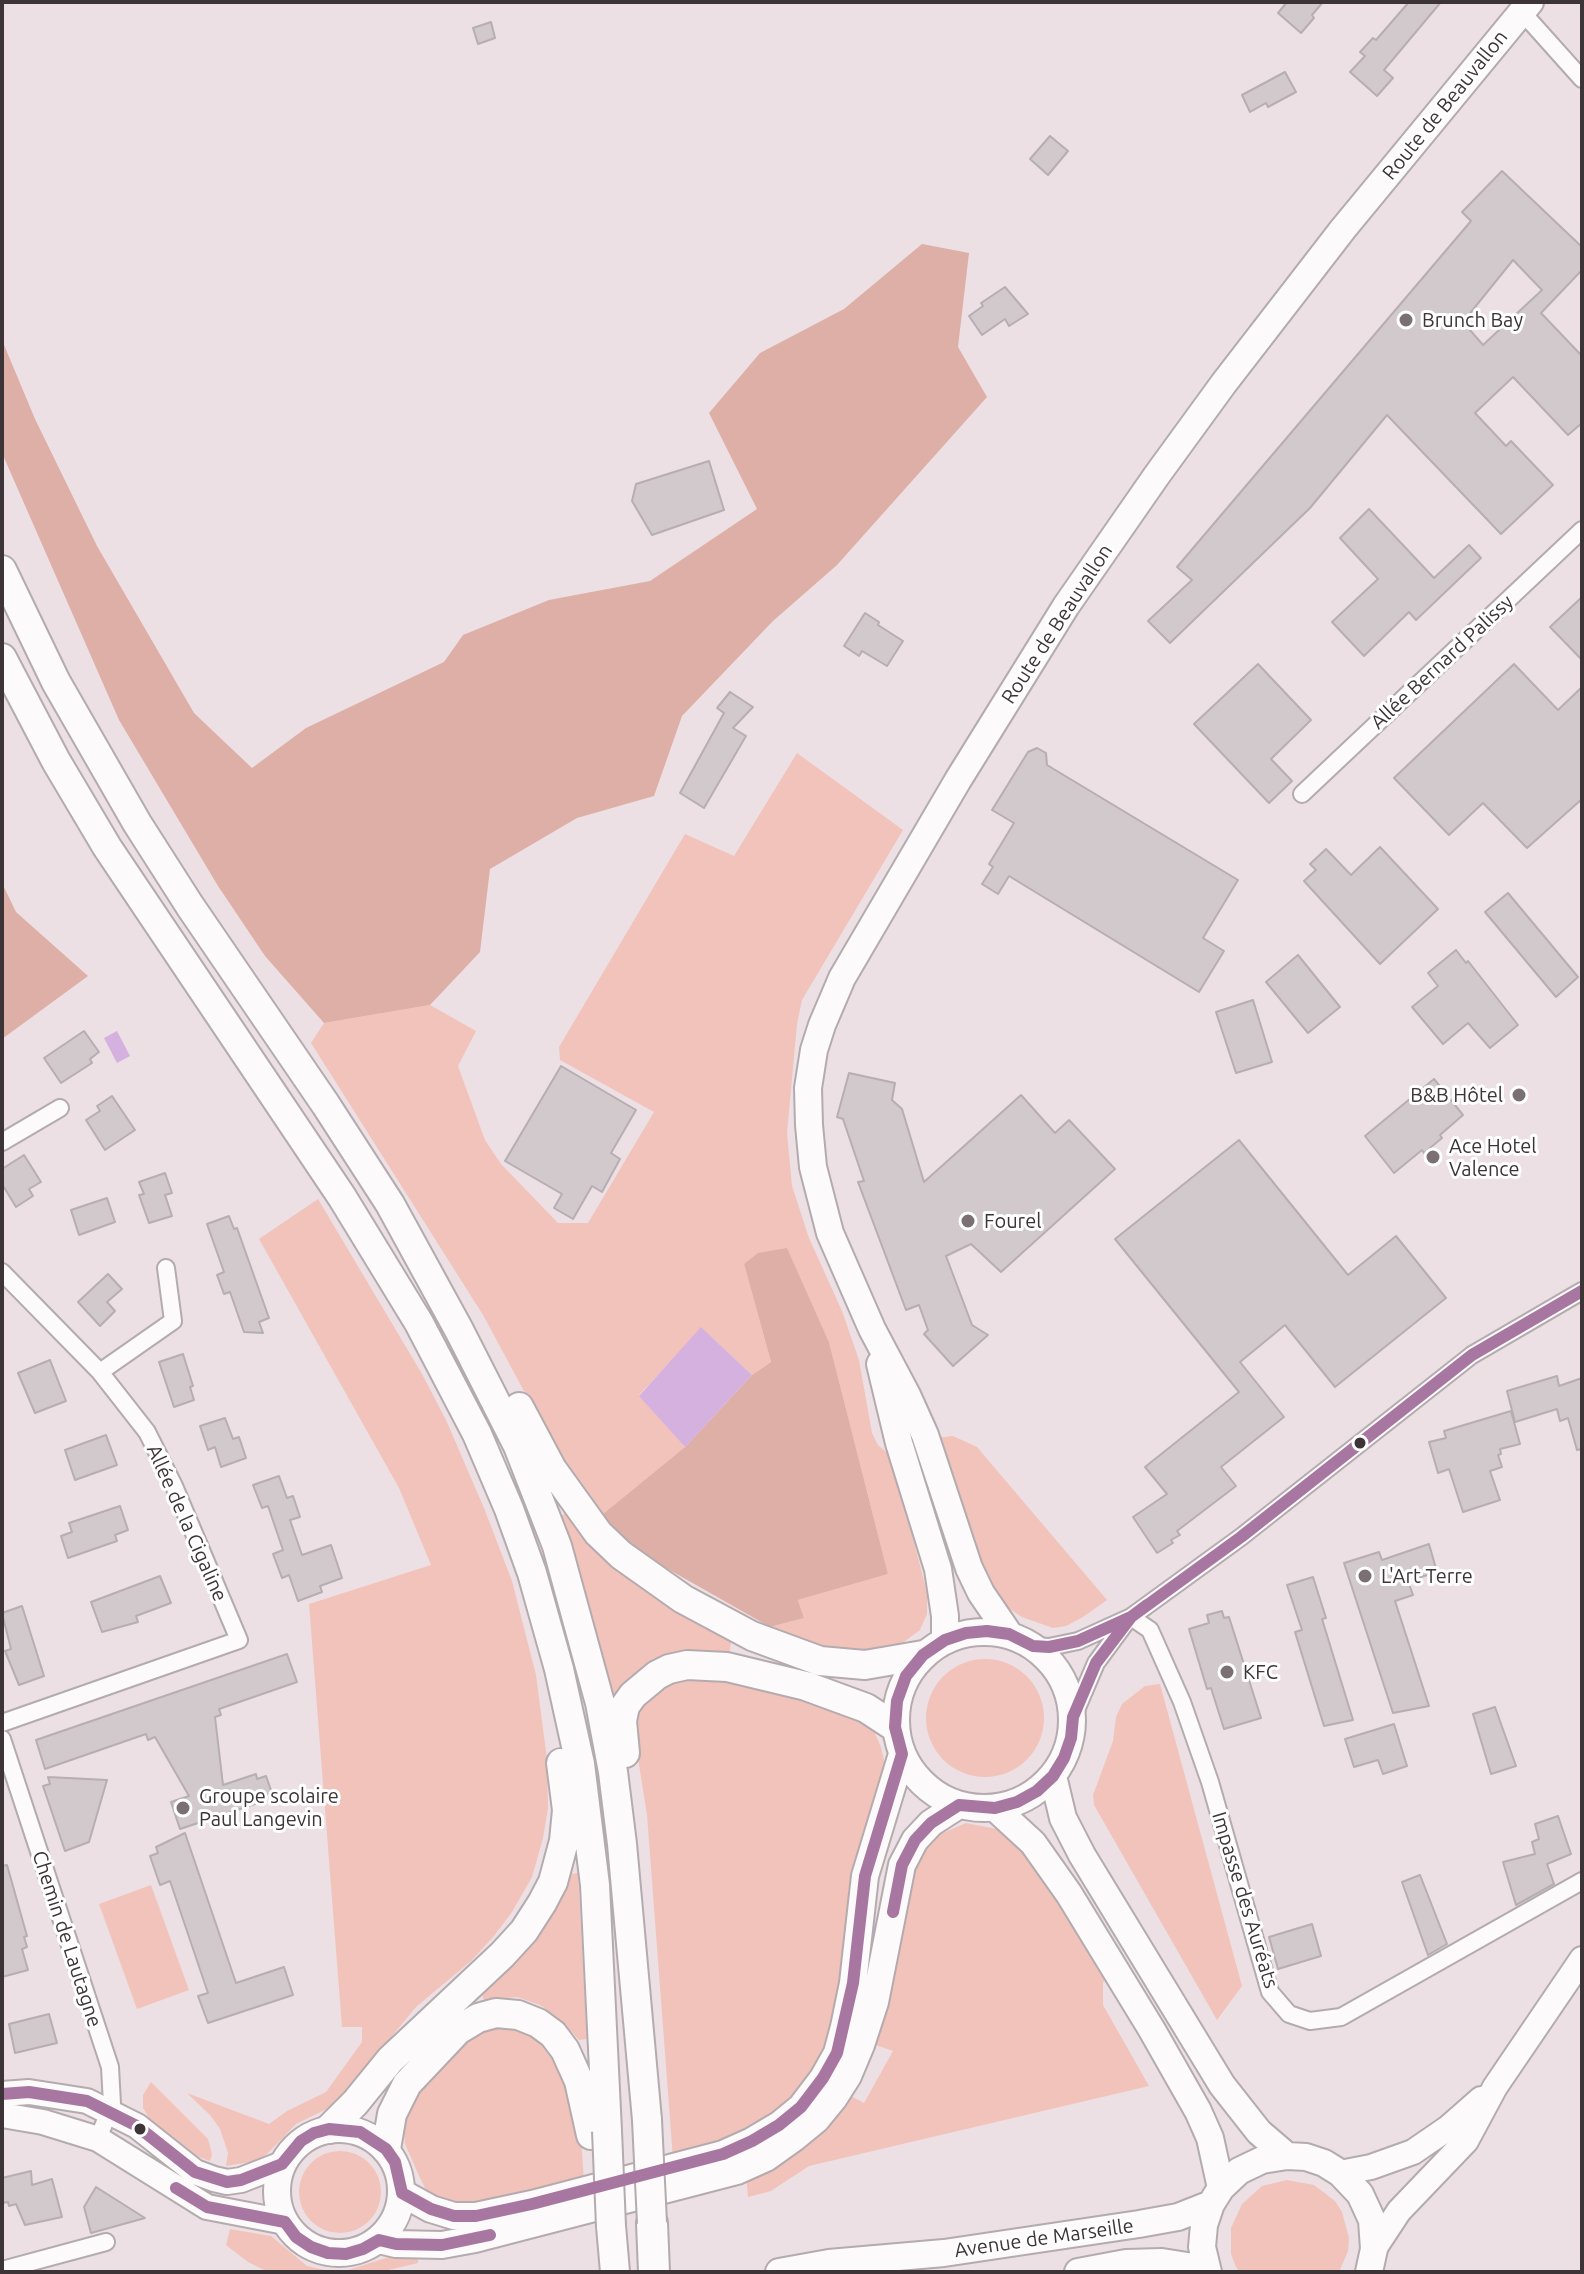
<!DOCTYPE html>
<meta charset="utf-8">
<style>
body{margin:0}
#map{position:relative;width:1584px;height:2274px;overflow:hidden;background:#ece0e4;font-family:Ubuntu,sans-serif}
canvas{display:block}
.frame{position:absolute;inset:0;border:4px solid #3d3437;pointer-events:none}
</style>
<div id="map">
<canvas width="1584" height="2274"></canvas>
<div class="frame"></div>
</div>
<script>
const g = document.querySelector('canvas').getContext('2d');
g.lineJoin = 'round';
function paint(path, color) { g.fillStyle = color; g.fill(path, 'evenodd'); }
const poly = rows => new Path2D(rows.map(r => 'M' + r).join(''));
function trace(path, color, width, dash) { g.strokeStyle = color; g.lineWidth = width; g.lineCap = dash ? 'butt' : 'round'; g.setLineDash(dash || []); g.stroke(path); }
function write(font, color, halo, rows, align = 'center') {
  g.font = font + ' Ubuntu,sans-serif'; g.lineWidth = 6; g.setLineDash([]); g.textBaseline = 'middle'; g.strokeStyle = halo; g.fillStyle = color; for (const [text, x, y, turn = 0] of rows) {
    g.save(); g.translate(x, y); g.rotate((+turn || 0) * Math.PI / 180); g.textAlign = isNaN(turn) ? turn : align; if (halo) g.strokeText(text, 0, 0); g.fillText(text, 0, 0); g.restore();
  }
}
const green = poly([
 [797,753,903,830,802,1000,797,1024,787,1133,792,1186,809,1238,842,1311,859,1360,872,1433,878,1445,891,1456,927,1592,927,1614,920,1630,901,1644,873,1650,825,1651,770,1627,804,1618,798,1600,888,1574,829,1342,787,1249,744,1264,771,1362,752,1375,702,1328,639,1395,685,1447,598,1518,566,1469,483,1315,311,1043,324,1023,430,1005,476,1031,458,1066,485,1140,501,1164,558,1223,588,1223,654,1112,560,1060,559,1047,685,834,734,856],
 [318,1199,422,1374,446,1420,484,1508,512,1581,536,1675,547,1759,548,1808,543,1838,532,1877,512,1912,494,1936,471,1961,416,2007,335,2105,296,2124,267,2154,256,2161,226,2166,228,2153,220,2129,211,2116,187,2093,269,2124,287,2111,326,2092,362,2042,362,2027,342,2027,309,1604,431,1565,399,1488,259,1239],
 [953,1436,977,1447,1107,1600,1083,1617,1066,1626,1053,1628,1022,1617,1002,1604,982,1571,935,1438],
 [569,1511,732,1636,729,1655,706,1651,684,1653,621,1694,613,1693,592,1618,559,1517],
 '926 1718a59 59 0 1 1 118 0a59 59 0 1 1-118 0Z',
 [688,1679,723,1680,822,1704,856,1716,873,1729,881,1747,885,1765,836,2037,810,2085,743,2137,673,2159,647,1815,634,1733,638,1711,651,1695,667,1682],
 [1160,1684,1242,1986,1217,2020,1094,1805,1093,1795,1113,1741,1116,1717,1122,1704,1145,1686],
 [966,1823,1007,1831,1019,1843,1044,1879,1109,1977,1103,1982,1103,2005,1149,2086,809,2166,771,2191,748,2197,746,2175,845,2093,864,2103,893,2051,870,2043,915,1872,925,1849,936,1836],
 [578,1873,587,2039,579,2040,560,2019,540,2005,517,1997,484,2000,480,1991,543,1923,571,1874],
 [151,1885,189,1990,137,2009,99,1904],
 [492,2028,515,2029,534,2036,547,2046,557,2063,567,2083,581,2138,584,2182,460,2205,442,2202,426,2190,420,2178,405,2144,403,2122,409,2106,434,2069,472,2034],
 [151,2082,208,2139,212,2154,210,2161,199,2157,149,2118,143,2108,143,2095],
 '299 2192a41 41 0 1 1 82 0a41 41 0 1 1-82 0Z',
 [1287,2180,1314,2185,1335,2201,1342,2212,1349,2238,1348,2251,1339,2272,1240,2272,1236,2267,1231,2254,1231,2228,1242,2204,1262,2186],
 [230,2229,271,2236,307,2266,325,2270,345,2271,392,2256,418,2257,418,2263,380,2272,268,2272,248,2262,226,2245]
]);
const forest = poly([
 [922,244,969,253,958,347,987,397,837,565,773,621,682,716,654,796,577,818,490,869,480,952,430,1005,324,1023,265,956,218,886,119,720,2,453,2,340,35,419,97,546,194,713,252,768,306,728,444,662,463,635,549,600,650,581,757,509,709,413,760,353,844,309],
 [2,883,16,912,88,976,2,1039],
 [787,1248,829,1342,888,1574,798,1600,804,1618,770,1627,638,1552,598,1518,685,1447,752,1375,771,1362,744,1264,758,1253]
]);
const water = poly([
 [117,1031,130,1056,117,1063,104,1038],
 [701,1327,752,1375,685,1447,639,1396]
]);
const building = poly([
 [1287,2,1323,2,1312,15,1314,18,1301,33,1278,13,1287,2],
 [1409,2,1441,2,1384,70,1393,78,1377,96,1350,72,1365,56,1360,52,1373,38,1376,40,1409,2],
 [491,22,495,38,478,44,473,28,491,22],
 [1285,72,1296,92,1268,107,1266,103,1250,112,1242,95,1285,72],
 [1050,136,1068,151,1048,175,1030,159,1050,136],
 [1502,171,1582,247,1582,270,1541,313,1582,356,1582,423,1568,435,1513,377,1475,413,1506,446,1511,441,1553,485,1501,534,1387,415,1310,508,1170,643,1148,621,1192,580,1177,567,1471,221,1462,212,1502,171],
 [1513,260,1542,290,1483,345,1463,322,1513,260],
 [1005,287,1028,314,1009,326,1005,319,982,335,969,316,983,306,981,303,1005,287],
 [709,461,724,510,652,535,632,501,636,484,709,461],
 [1369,509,1434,578,1469,545,1481,558,1416,620,1409,612,1364,656,1332,622,1378,579,1340,538,1369,509],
 [1582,597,1582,660,1550,627,1582,597],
 [865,613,879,622,878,625,903,641,887,666,862,651,859,656,844,646,865,613],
 [1258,664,1311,720,1271,759,1292,781,1269,803,1194,724,1258,664],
 [1514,664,1558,710,1582,687,1582,799,1527,848,1483,803,1449,835,1394,778,1514,664],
 [730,692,753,707,733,728,746,736,704,808,680,793,724,713,717,708,730,692],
 [1037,748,1046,753,1047,765,1238,880,1203,938,1224,951,1199,992,1009,876,998,894,982,884,993,867,989,864,1014,823,992,810,1028,752,1037,748],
 [1380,847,1438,909,1380,964,1304,881,1316,870,1310,864,1326,849,1351,875,1380,847],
 [1508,893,1578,977,1556,997,1485,912,1508,893],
 [1456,950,1466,963,1468,961,1518,1025,1490,1048,1468,1023,1443,1044,1412,1007,1438,986,1428,973,1456,950],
 [1298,955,1340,1007,1308,1033,1266,982,1298,955],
 [1253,1000,1272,1062,1236,1073,1216,1012,1253,1000],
 [84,1031,99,1052,90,1059,92,1063,61,1083,44,1058,84,1031],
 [561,1066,636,1110,611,1153,620,1159,602,1192,592,1186,573,1219,554,1208,562,1194,505,1161,561,1066],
 [849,1073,895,1083,892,1100,902,1109,924,1182,1021,1095,1055,1133,1069,1120,1115,1169,1001,1272,971,1244,946,1256,972,1325,988,1335,953,1366,924,1334,928,1330,919,1305,906,1310,858,1182,864,1181,843,1119,837,1117,849,1073],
 [1434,1079,1463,1115,1440,1135,1442,1138,1424,1153,1422,1150,1394,1173,1365,1136,1434,1079],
 [112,1096,135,1130,105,1150,86,1120,100,1111,97,1106,112,1096],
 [1239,1140,1348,1275,1396,1236,1446,1298,1335,1387,1285,1325,1240,1362,1284,1417,1221,1467,1236,1486,1177,1531,1180,1535,1171,1540,1173,1543,1157,1553,1133,1517,1167,1494,1145,1467,1239,1392,1115,1239,1239,1140],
 [24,1155,41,1182,29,1189,33,1196,16,1207,2,1184,2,1169,24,1155],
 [165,1173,172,1193,165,1195,172,1216,149,1223,139,1195,144,1194,139,1182,165,1173],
 [107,1198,115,1222,79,1235,71,1210,107,1198],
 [229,1216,234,1229,237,1228,269,1318,259,1322,263,1333,244,1332,230,1292,224,1294,217,1275,224,1272,207,1224,229,1216],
 [108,1274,122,1289,107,1302,115,1311,100,1326,78,1302,108,1274],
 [183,1354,193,1386,190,1387,194,1400,174,1407,159,1362,183,1354],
 [50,1360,66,1401,35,1413,18,1373,50,1360],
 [1557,1376,1559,1386,1582,1378,1582,1449,1577,1450,1568,1418,1560,1421,1557,1409,1515,1422,1507,1391,1557,1376],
 [1511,1411,1520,1444,1500,1449,1501,1454,1498,1455,1502,1467,1490,1471,1500,1500,1463,1512,1449,1469,1438,1473,1429,1442,1446,1438,1444,1431,1511,1411],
 [225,1418,233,1439,239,1437,246,1458,221,1467,215,1447,208,1450,200,1426,225,1418],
 [106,1435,117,1465,75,1480,65,1450,106,1435],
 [279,1476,287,1498,293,1496,300,1517,290,1520,302,1555,331,1545,342,1578,320,1586,322,1592,298,1601,289,1575,282,1578,273,1554,283,1550,268,1506,262,1508,253,1485,279,1476],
 [120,1506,128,1530,115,1535,117,1541,68,1558,61,1536,72,1532,69,1523,120,1506],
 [1429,1544,1437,1572,1408,1581,1413,1595,1395,1601,1429,1706,1393,1713,1344,1563,1379,1552,1382,1560,1429,1544],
 [160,1576,171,1603,136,1616,138,1622,102,1632,91,1602,160,1576],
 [1313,1577,1326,1618,1322,1619,1353,1720,1324,1726,1295,1632,1302,1630,1287,1585,1313,1577],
 [22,1606,44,1676,19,1685,5,1651,11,1649,2,1613,22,1606],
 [1222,1611,1224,1618,1229,1617,1261,1718,1224,1729,1211,1688,1207,1689,1189,1629,1209,1623,1207,1615,1222,1611],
 [287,1654,297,1682,219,1709,221,1715,215,1717,223,1785,256,1774,257,1779,266,1776,272,1793,263,1796,264,1801,180,1829,171,1802,189,1796,155,1737,148,1740,146,1734,45,1769,36,1740,287,1654],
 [1495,1707,1516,1766,1491,1774,1473,1714,1495,1707],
 [1394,1724,1407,1766,1383,1774,1378,1760,1354,1767,1345,1739,1394,1724],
 [48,1777,107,1780,89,1842,65,1851,43,1786,50,1784,48,1777],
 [1558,1816,1571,1854,1547,1864,1554,1884,1516,1905,1503,1862,1535,1854,1532,1842,1539,1839,1535,1824,1558,1816],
 [185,1833,236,1983,284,1967,293,1995,208,2023,198,1996,208,1993,170,1881,160,1885,150,1856,158,1853,156,1847,185,1833],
 [7,1865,27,1936,24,1937,27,1947,22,1949,28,1970,2,1977,2,1866,7,1865],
 [1420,1875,1447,1944,1428,1955,1402,1882,1420,1875],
 [1312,1924,1321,1956,1278,1969,1269,1937,1312,1924],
 [49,2014,57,2043,15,2053,9,2024,49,2014],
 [31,2171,32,2185,52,2179,62,2217,25,2225,16,2204,9,2206,8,2202,2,2203,2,2178,31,2171],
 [96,2187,145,2218,91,2233,84,2207,96,2187]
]);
const minor = poly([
 [1522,12,1582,79],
 [1302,794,1582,530],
 [2,1142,60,1108],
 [2,1272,100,1372,147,1432,174,1486,239,1640,2,1723],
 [100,1372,173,1321,166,1268],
 [1131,1617,1150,1630,1182,1702,1210,1782,1270,1992,1289,2014,1310,2021,1341,2017,1582,1881],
 [1033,1646,1049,1647,1078,1641,1131,1617,1241,1537,1472,1355,1582,1291],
 [1073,1717,1096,1663,1127,1621],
 [2,1739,110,2067,112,2104,98,2139],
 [2,2270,106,2242]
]);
const secondary = poly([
 [2,2094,29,2092,87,2101,137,2126,195,2172,214,2179,227,2182,241,2180,282,2164],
 [2,2115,43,2122,98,2139,207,2207,285,2222],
 [1340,2173,1371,2167,1413,2152,1448,2128,1481,2099],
 [1374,2249,1399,2211,1466,2141,1495,2087,1582,1959]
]);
const primary = poly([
 [880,1364,899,1443,938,1569,945,1616,945,1640],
 '896 1720a88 88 0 1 1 176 0a88 88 0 1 1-176 0Z',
 [1009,1634,981,1593,969,1568,925,1435,907,1395,872,1329,830,1233,813,1167,809,1125,808,1088,814,1050,822,1025,842,978,958,780,1066,606,1157,475,1224,383,1343,229,1530,2],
 [1053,1776,1063,1818,1082,1855,1222,2085,1259,2132,1287,2156],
 [995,1808,1033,1843,1069,1894,1152,2030,1198,2111,1210,2138,1221,2188],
 '277 2191a62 62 0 1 1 124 0a62 62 0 1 1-124 0Z',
 [402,2193,431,2209,454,2216,476,2216,532,2204,723,2154,752,2141,779,2125,801,2107,823,2078,837,2053,844,2027,853,1983,865,1876,902,1754],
 [379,2240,396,2244,442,2245,475,2239,737,2171,766,2158,794,2138,816,2120,834,2098,848,2076,861,2045,875,2002,902,1865,915,1840,931,1823,959,1805],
 [779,2272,829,2263,944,2253,1139,2224,1178,2217,1211,2204],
 [1078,2272,1126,2263,1162,2262,1206,2269],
 [1208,2272,1202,2247,1204,2225,1211,2204,1221,2188,1239,2171,1262,2160,1287,2156,1306,2157,1324,2163,1340,2173,1360,2194,1372,2220,1374,2249,1369,2272]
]);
const trunk = poly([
 [2,570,56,682,137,823,190,906,326,1105,390,1204,459,1330,518,1446,557,1546,600,1703,613,1772,622,1844,647,2120],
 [2,658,56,761,107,847,342,1197,419,1323,477,1434,509,1509,532,1573,559,1669,580,1764,595,1885,607,2131],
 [519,1407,552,1469,598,1533,621,1555,683,1599,752,1636,820,1661,865,1665,923,1655],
 [625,1753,622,1721,625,1706,633,1695,657,1675,669,1669,687,1665,727,1667,806,1686,866,1708,895,1727],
 [329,2129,355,2103,390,2060,502,1955,524,1931,542,1903,553,1882,564,1841,567,1810,561,1763],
 [386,2149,392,2114,407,2084,458,2030,478,2018,496,2013,518,2015,538,2023,553,2034,565,2050,579,2081,591,2135],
 [611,2226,615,2272]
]);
const motorway = poly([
 [652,2223,654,2272]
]);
const trunkBridge = poly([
 [647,2120,652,2223],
 [607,2131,611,2226]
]);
const bus1 = poly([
 [893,1912,902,1865,915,1840,931,1823,959,1805,995,1808,1017,1802,1037,1791,1053,1776,1064,1758,1071,1738,1073,1717,1096,1663,1131,1617,1147,1605],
 [2,2094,29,2092,87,2101,137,2126,195,2172,227,2182,241,2180,282,2164,301,2141,314,2133,329,2129,360,2132,386,2149,395,2162,402,2193,431,2209,454,2216,476,2216,532,2204,723,2154,752,2141,779,2125,801,2107,823,2078,837,2053,853,1983,865,1876,902,1754,895,1727,897,1701,906,1676,923,1655,945,1640,966,1633,987,1631,1009,1634,1033,1646,1049,1647,1078,1641,1131,1617,1241,1537,1472,1355,1582,1291],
 [176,2188,207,2207,285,2222,296,2237,311,2247,328,2253,346,2254,363,2249,379,2240,396,2244,442,2245,490,2235]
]);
const markers = [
 [1406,320,8,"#7a7074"],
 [1519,1095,8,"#7a7074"],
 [1433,1157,8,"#7a7074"],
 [968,1221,8,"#7a7074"],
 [1360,1443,7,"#3d3437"],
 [1365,1576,8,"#7a7074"],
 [1227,1672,8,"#7a7074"],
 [183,1808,8,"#7a7074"],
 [140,2129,7,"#3d3437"]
];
const streetNames = [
 ["Route de Beauvallon",1445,105,-51],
 ["Route de Beauvallon",1057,624,-57],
 ["Allée Bernard Palissy",1442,662,-43],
 ["Allée de la Cigaline",187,1523,66],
 ["Impasse des Auréats",1245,1900,73],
 ["Chemin de Lautagne",67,1939,72],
 ["Avenue de Marseille",1044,2238,-8]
];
const poiNames = [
 ["Brunch Bay",1422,320],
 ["B&B Hôtel",1503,1095,"right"],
 ["Ace Hotel",1449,1146],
 ["Valence",1449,1169],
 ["Fourel",984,1221],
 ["L'Art Terre",1381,1576],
 ["KFC",1243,1672],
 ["Groupe scolaire",199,1796],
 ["Paul Langevin",199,1819]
];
paint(green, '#f2c3ba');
paint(forest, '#deafa6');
paint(water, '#d4b1de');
paint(building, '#d2c9cc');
trace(building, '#b6aeb2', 2);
trace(minor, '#b4abae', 20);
trace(secondary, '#b4abae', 28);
trace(primary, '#b4abae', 30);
trace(trunk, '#b4abae', 32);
trace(motorway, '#b4abae', 34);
trace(minor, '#fcfafb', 16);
trace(secondary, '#fcfafb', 24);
trace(primary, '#fcfafb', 26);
trace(trunk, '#fcfafb', 28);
trace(motorway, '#fcfafb', 30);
trace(trunkBridge, '#b4abae', 32, []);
trace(trunkBridge, '#fcfafb', 28);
trace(bus1, '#a877a1', 12);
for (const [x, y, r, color] of markers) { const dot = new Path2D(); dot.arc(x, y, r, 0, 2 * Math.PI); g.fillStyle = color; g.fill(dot); trace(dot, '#fff', 3); }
write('20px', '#3d3437', '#fff', streetNames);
write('20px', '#3d3437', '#fff', poiNames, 'left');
</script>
